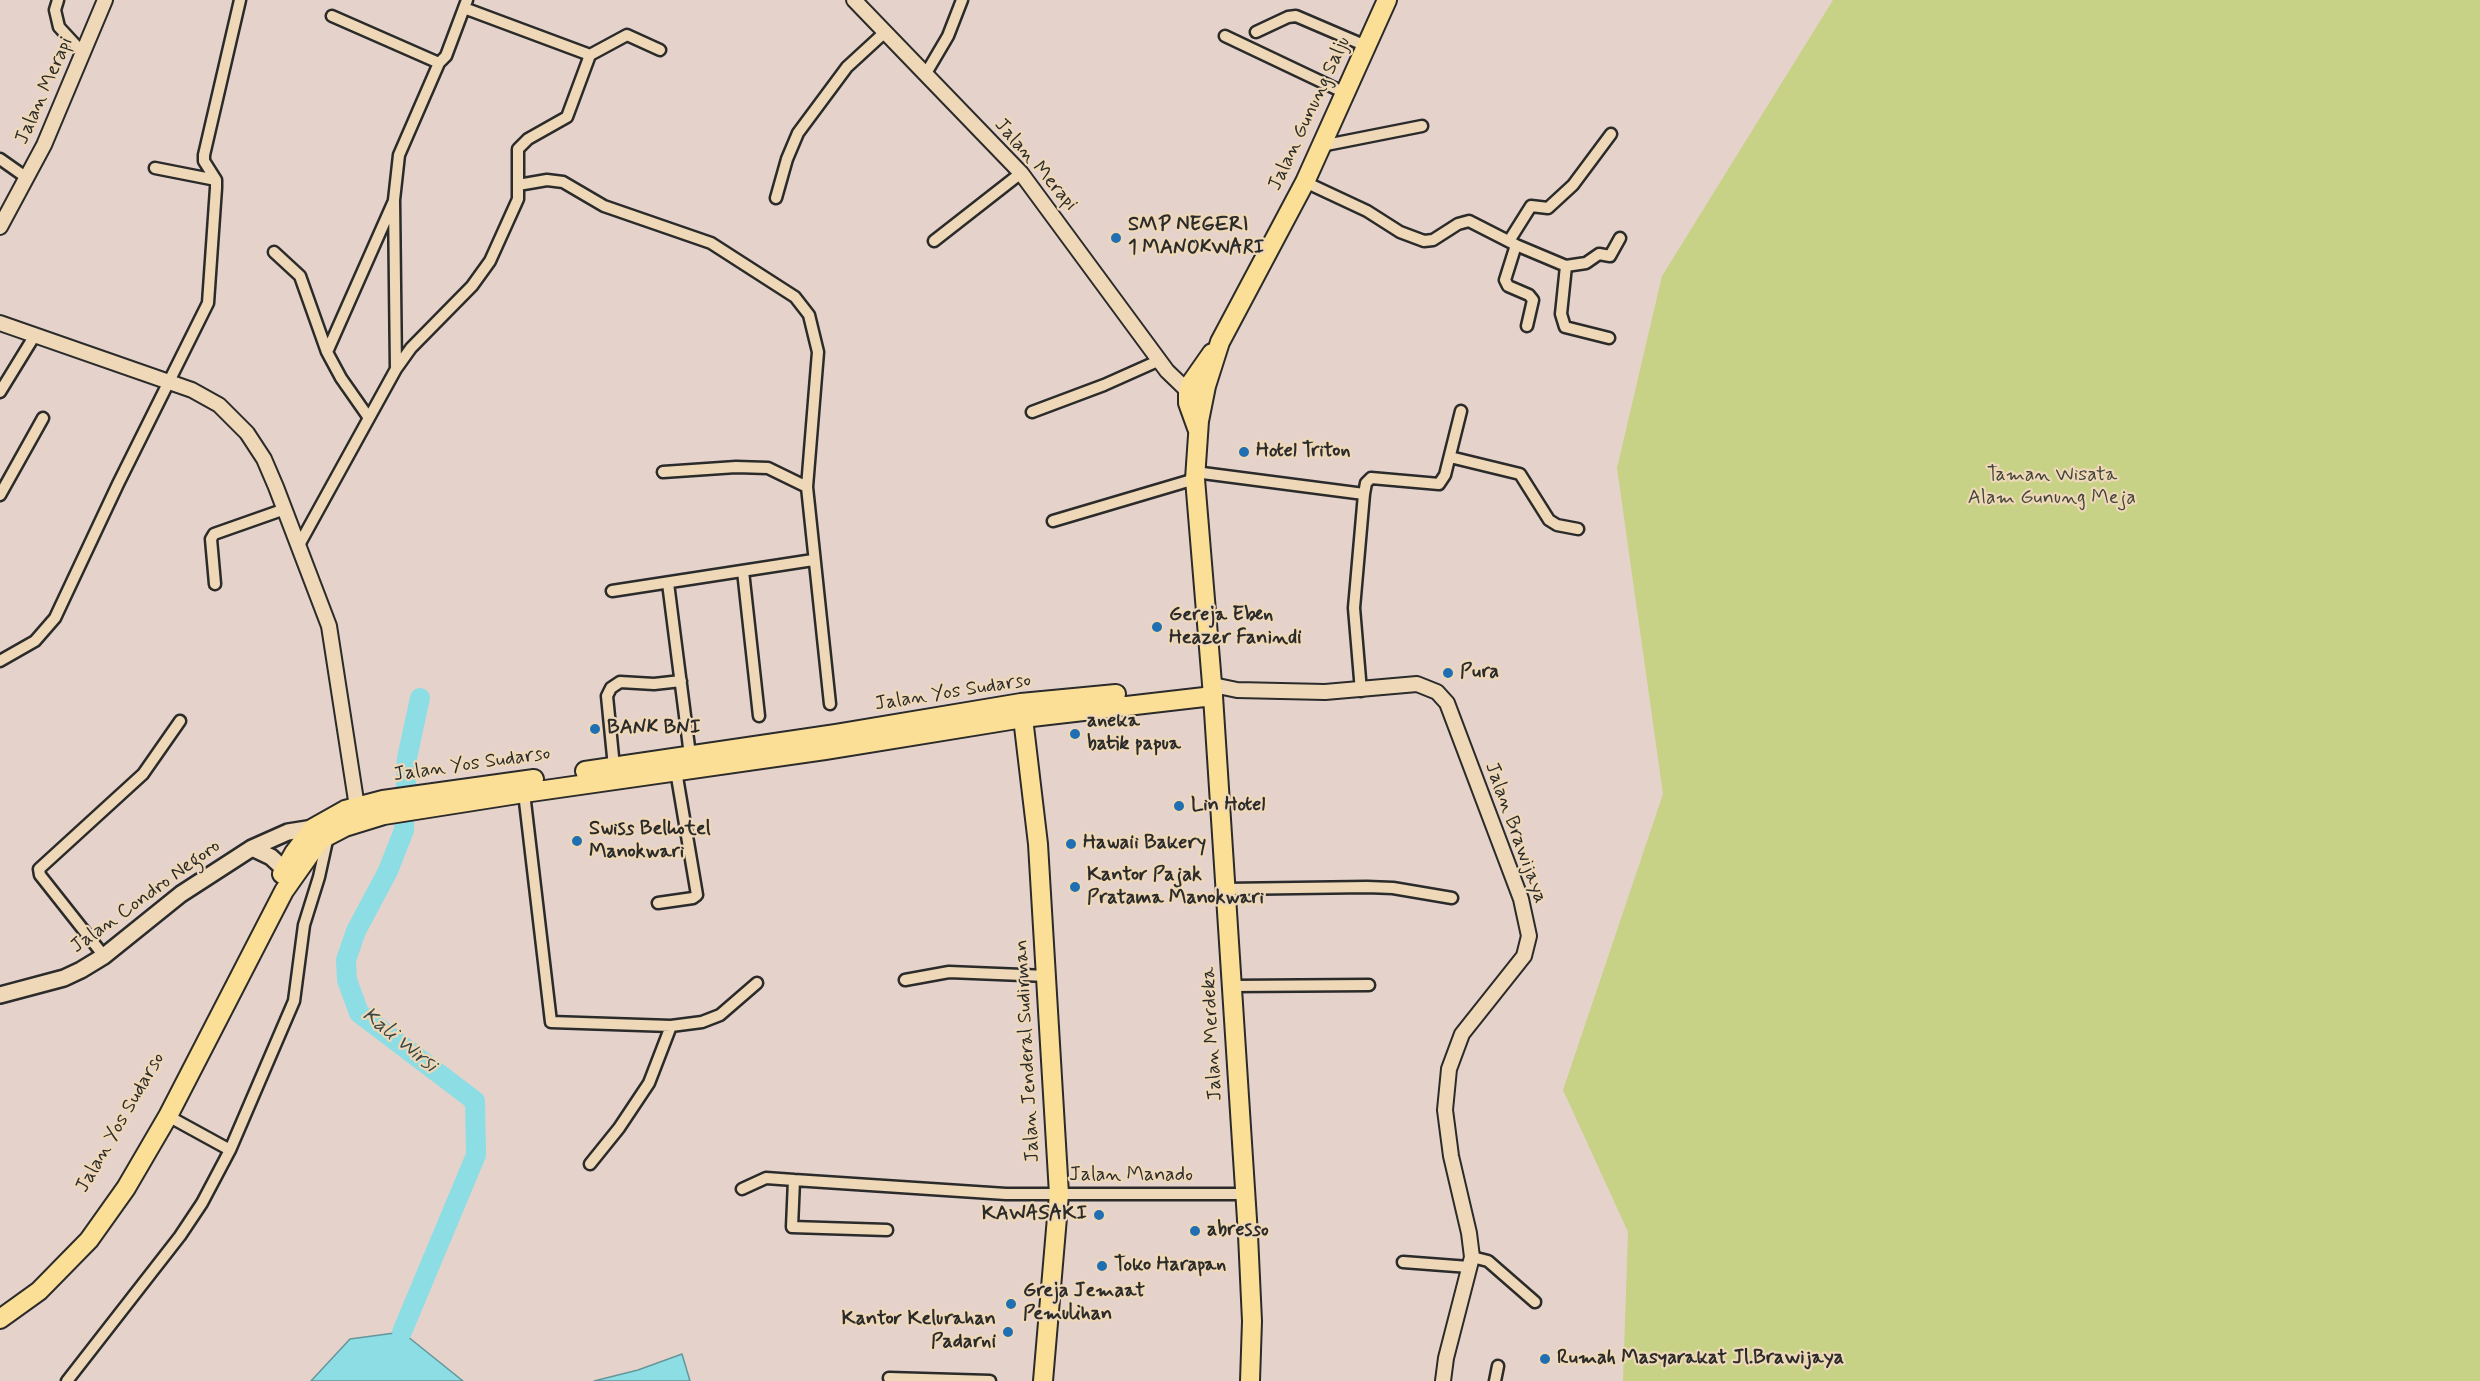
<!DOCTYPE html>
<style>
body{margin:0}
canvas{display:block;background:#e5d3cb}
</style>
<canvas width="2480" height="1381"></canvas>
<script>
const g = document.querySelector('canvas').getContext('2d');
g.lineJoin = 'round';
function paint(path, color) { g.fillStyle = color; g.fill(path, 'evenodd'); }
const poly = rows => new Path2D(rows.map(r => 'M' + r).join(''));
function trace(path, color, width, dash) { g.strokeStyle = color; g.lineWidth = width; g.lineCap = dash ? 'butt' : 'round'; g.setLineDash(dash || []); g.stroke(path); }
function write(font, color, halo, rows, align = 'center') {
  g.font = font + ' Mynerve,sans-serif'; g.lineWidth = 4.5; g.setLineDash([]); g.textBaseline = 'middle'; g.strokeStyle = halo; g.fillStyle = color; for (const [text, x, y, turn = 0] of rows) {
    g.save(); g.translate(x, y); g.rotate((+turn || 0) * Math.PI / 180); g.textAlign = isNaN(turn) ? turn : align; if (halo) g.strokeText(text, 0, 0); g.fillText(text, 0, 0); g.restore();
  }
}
const green = poly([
 [1833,0,2480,0,2480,1381,1623,1381,1628,1232,1563,1090,1663,794,1617,468,1662,276]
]);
const water = poly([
 [402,1332,463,1381,311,1381,350,1339,402,1332],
 [682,1354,690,1381,594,1381,638,1370,682,1354]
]);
const river = poly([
 [402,1332,476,1155,475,1101,359,1013,347,980,346,960,356,931,388,871,404,830,407,758,420,698]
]);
const minor = poly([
 [58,0,55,10,59,27,83,53],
 [464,8,590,55,627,35,660,50],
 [332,16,439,63],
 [1256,32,1288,17,1296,16,1366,46],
 [1225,36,1345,93],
 [925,75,948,36,962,0],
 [1321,146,1422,126],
 [0,159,27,178],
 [155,168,216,180],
 [1305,182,1367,211,1400,232,1424,241,1433,240,1458,224,1469,221,1516,245,1566,266,1586,263,1599,254,1610,256,1620,238],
 [518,185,547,180,563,182,604,206,711,243,795,297,809,315,818,352,807,487,830,704],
 [776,198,787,159,798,133,847,67,884,33],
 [934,241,1021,173],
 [1509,241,1531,206,1548,208,1573,185,1611,134],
 [1516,245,1505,280,1508,286,1529,295,1533,300,1527,326],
 [274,252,300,276,327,352,341,378,369,418],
 [1566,266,1561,314,1565,327,1609,338],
 [327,352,393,203],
 [396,369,394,200,399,155,439,63,446,56,467,0],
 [0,392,35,335],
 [1032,412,1104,385,1160,360],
 [1450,457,1520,474,1549,520,1557,525,1578,529],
 [663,472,736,467,768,468,807,487],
 [1195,472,1364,494,1366,483,1371,478,1439,484,1445,475,1461,411],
 [0,495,43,418],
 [1053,521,1195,479],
 [299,545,396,369,411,348,472,286,490,261,518,199,518,149,528,139,567,117,590,55],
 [743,571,759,716],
 [668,583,690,755],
 [215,584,211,539,214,534,285,509],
 [612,591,813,560],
 [0,661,35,641,55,618,118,484,208,303,216,188,216,180,204,161,204,155,240,0],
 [1361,691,1354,608,1364,494],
 [614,767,607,696,611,688,620,682,654,684,681,681],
 [524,793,551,1022,671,1026,702,1022,720,1015,757,983],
 [1226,889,1367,887,1393,888,1452,898],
 [658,903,693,898,697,895,676,771],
 [104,956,40,875,39,869,143,774,180,721],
 [905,980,949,972,1047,976],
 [1232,986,1369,985],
 [168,1116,230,1150],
 [590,1164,619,1128,649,1083,671,1026],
 [742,1189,766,1178,794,1180],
 [887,1230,792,1227,794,1180,1006,1194,1245,1194],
 [1472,1257,1488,1261,1535,1302],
 [1403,1262,1469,1267],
 [889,1378,990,1381],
 [67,1381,180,1236,202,1203,230,1150,294,1001,304,925,319,877,328,836],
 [1495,1381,1498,1366]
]);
const tertiary = poly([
 [854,0,1021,173,1167,371,1193,396],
 [0,227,44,145,105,0],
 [0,323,192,390,219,405,247,433,264,459,276,487,329,626,357,807],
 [1213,685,1237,690,1325,692,1417,684,1437,692,1447,703,1521,899,1529,936,1524,956,1462,1034,1449,1069,1445,1110,1451,1156,1469,1233,1472,1257,1446,1358,1443,1381]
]);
const secondary = poly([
 [252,848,271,857,285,870],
 [0,995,64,978,81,970,104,956,181,894,252,848,288,832,313,828]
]);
const primary = poly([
 [1197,428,1188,403,1188,393,1191,383,1212,353],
 [1213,696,1195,479,1199,421,1206,386,1220,342,1305,182,1387,0]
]);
const trunk = poly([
 [1023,718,1038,844,1059,1194,1043,1381],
 [585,771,836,734,1021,703,1116,694],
 [282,874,294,853,313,828,345,810,383,800,534,779],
 [0,1319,39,1291,89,1240,126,1188,168,1116,284,891,320,840,345,827,384,815,524,793,825,750,1023,718,1213,696,1248,1235,1252,1321,1250,1381]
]);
const markers = [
 [1116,238,6,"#1f6fb2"],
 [1244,452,6,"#1f6fb2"],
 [1157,627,6,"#1f6fb2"],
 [1448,673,6,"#1f6fb2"],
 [595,729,6,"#1f6fb2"],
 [1075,734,6,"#1f6fb2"],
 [1179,806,6,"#1f6fb2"],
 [577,841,6,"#1f6fb2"],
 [1071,844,6,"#1f6fb2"],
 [1075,887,6,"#1f6fb2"],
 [1099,1215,6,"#1f6fb2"],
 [1195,1231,6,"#1f6fb2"],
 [1102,1266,6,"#1f6fb2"],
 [1011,1304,6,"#1f6fb2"],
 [1008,1332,6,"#1f6fb2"],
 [1545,1359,6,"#1f6fb2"]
];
const streetNames = [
 ["Jalan Merapi",45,91,-66],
 ["Jalan Gunung Salju",1310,114,-65],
 ["Jalan Merapi",1035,165,49],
 ["Jalan Yos Sudarso",953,693,-9],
 ["Jalan Yos Sudarso",472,765,-8],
 ["Jalan Brawijaya",1515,833,70],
 ["Jalan Condro Negoro",146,897,-36],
 ["Jalan Merdeka",1213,1034,-93],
 ["Jalan Jenderal Sudirman",1028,1051,-93],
 ["Jalan Yos Sudarso",121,1123,-60],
 ["Jalan Manado",1131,1176]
];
const poiNames = [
 ["SMP NEGERI",1128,226],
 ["1 MANOKWARI",1128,249],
 ["Hotel Triton",1256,452],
 ["Gereja Eben",1169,616],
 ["Heazer Fanindi",1169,639],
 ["Pura",1460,673],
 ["aneka",1087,722],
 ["batik papua",1087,745],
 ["BANK BNI",607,729],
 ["Lin Hotel",1191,806],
 ["Swiss Belhotel",589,830],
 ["Manokwari",589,853],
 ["Hawaii Bakery",1083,844],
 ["Kantor Pajak",1087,876],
 ["Pratama Manokwari",1087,899],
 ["KAWASAKI",1087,1215,"right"],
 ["abresso",1207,1231],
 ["Toko Harapan",1114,1266],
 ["Greja Jemaat",1023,1292],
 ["Pemulihan",1023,1315],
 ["Kantor Kelurahan",996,1320,"right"],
 ["Padarni",996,1343,"right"],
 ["Rumah Masyarakat Jl.Brawijaya",1557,1359]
];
const parkNames = [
 ["Taman Wisata",2052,476],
 ["Alam Gunung Meja",2052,499]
];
const waterNames = [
 ["Kali Wirsi",399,1041,39]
];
paint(green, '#c7d286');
paint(water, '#8cdde4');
trace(water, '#65969a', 1.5);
trace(river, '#8cdde4', 20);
trace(minor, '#2b2b2b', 15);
trace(tertiary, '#2b2b2b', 18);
trace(secondary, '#2b2b2b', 20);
trace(primary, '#2b2b2b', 22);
trace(trunk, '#2b2b2b', 22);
trace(minor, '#eed8b7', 10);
trace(tertiary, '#eed8b7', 14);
trace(secondary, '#eed8b7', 15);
trace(primary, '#fbdf96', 18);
trace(trunk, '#fbdf96', 18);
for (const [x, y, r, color] of markers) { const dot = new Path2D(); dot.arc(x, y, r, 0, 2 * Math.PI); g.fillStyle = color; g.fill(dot); trace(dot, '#eed8b7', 2); }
write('20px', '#2b2b2b', '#eed8b7', streetNames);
write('bold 20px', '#2b2b2b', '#eed8b7', poiNames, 'left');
write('20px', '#424439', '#eed8b7', parkNames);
write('italic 21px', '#3a4647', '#eed8b7', waterNames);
</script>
